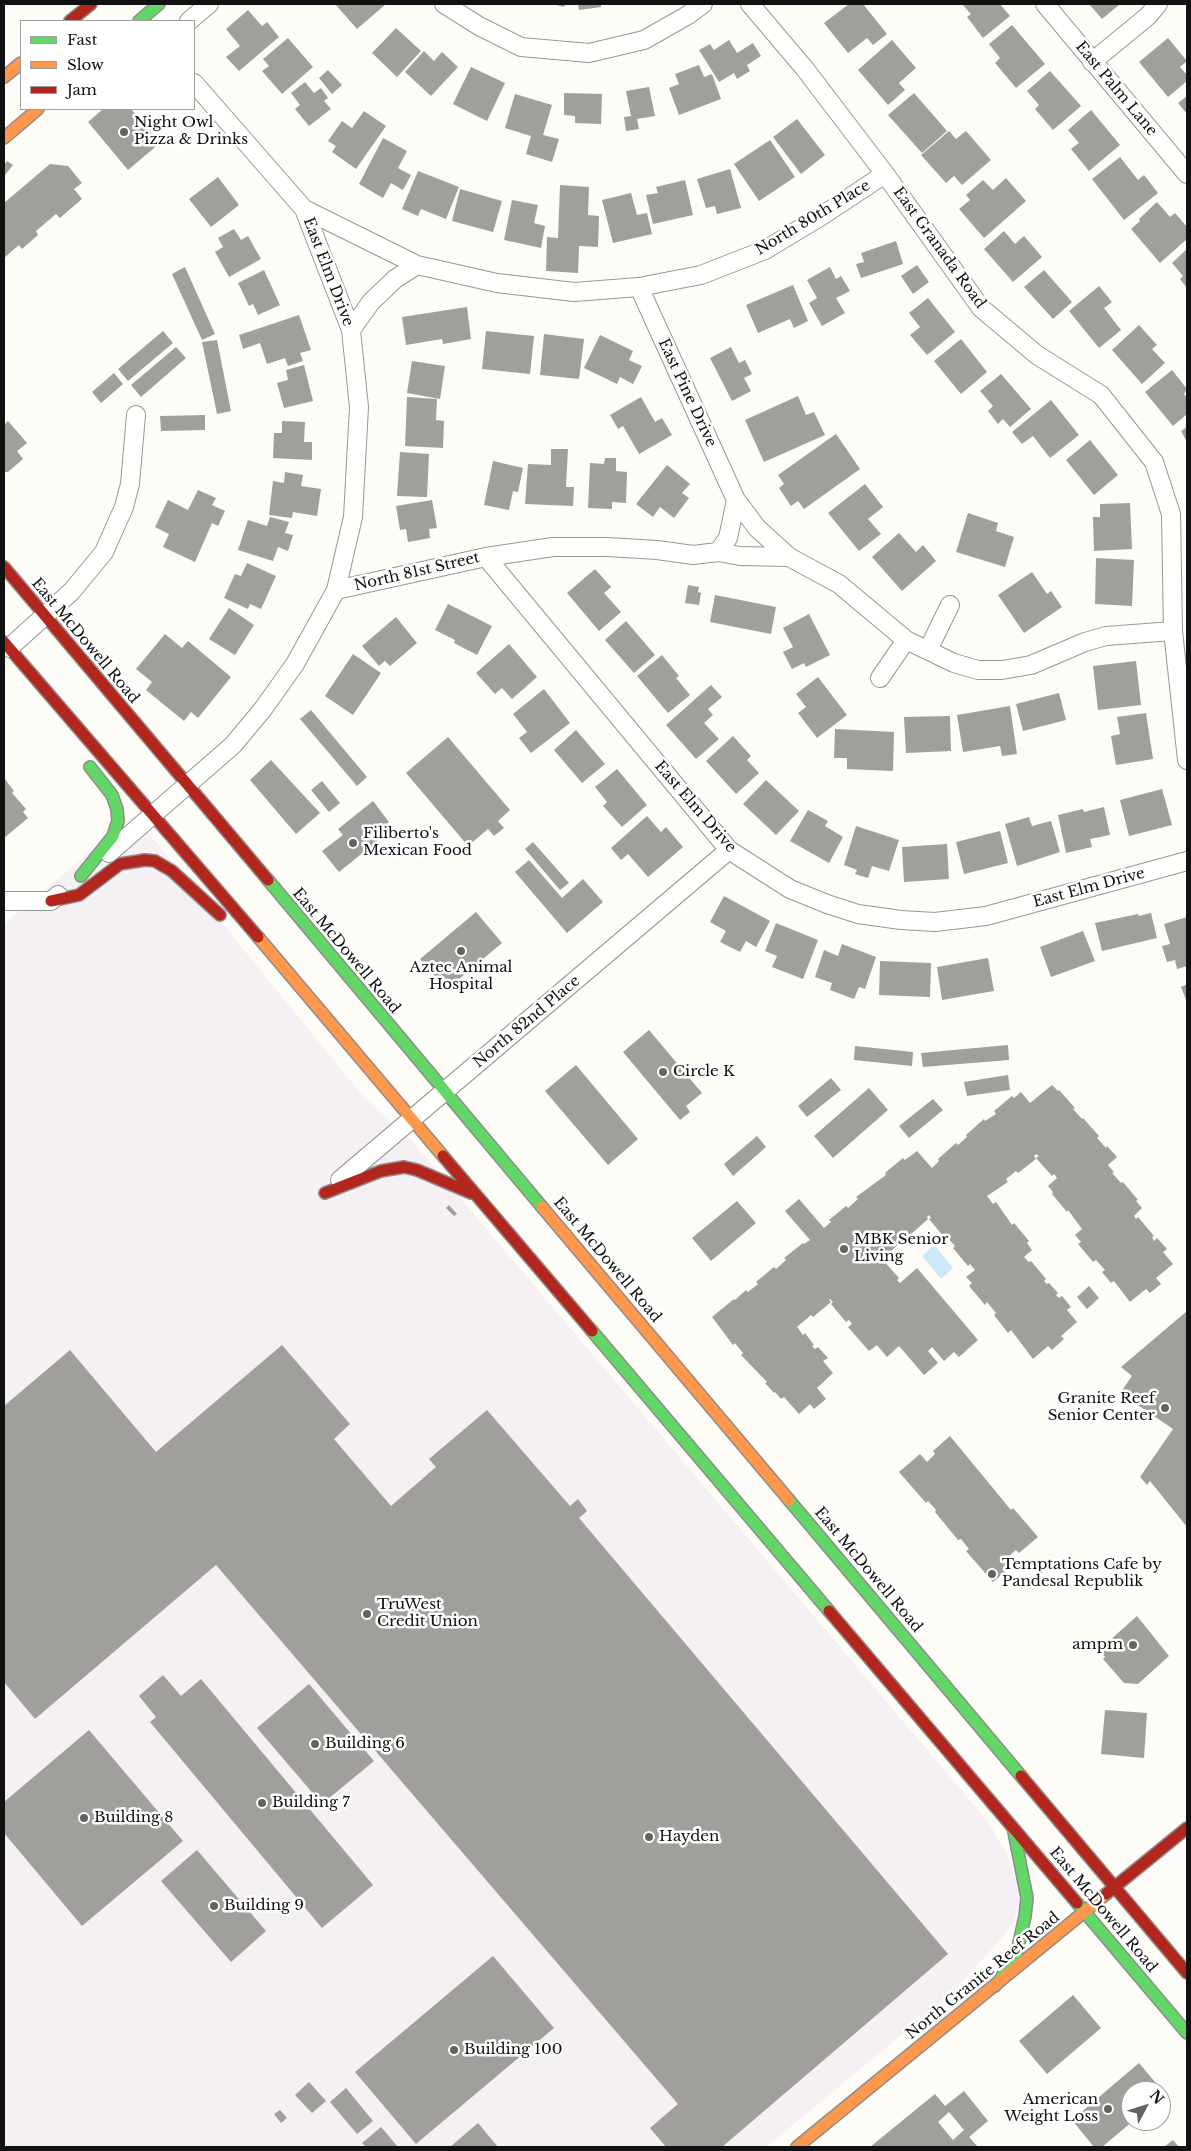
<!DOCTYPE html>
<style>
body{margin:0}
#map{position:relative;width:1191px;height:2151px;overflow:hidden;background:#fdfcf7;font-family:"Libre Baskerville",serif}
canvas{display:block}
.frame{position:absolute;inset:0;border:5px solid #111;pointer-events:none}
.legend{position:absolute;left:20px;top:20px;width:175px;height:90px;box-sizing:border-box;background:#fff;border:1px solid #a0a0a0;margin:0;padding:6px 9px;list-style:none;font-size:15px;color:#111}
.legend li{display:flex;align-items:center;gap:10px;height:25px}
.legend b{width:25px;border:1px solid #a0a0a0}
.north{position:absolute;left:1121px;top:2081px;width:50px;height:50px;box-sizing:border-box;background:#fff;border:1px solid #a0a0a0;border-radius:50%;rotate:50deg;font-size:14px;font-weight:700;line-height:20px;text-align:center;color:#111}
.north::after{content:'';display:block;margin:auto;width:18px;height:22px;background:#646362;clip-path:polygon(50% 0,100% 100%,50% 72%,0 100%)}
</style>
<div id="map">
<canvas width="1191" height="2151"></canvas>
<div class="frame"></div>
<ul class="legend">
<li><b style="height:6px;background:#63d668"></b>Fast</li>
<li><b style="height:6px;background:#ff974d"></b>Slow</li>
<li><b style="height:6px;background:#b3261e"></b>Jam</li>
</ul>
<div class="north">N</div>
</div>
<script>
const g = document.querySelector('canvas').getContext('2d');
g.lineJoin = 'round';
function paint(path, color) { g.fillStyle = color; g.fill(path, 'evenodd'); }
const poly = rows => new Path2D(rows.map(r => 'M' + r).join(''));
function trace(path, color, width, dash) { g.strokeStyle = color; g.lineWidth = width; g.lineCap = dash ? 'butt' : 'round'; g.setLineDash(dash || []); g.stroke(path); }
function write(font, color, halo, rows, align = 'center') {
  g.font = font + ' "Libre Baskerville",serif'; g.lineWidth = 5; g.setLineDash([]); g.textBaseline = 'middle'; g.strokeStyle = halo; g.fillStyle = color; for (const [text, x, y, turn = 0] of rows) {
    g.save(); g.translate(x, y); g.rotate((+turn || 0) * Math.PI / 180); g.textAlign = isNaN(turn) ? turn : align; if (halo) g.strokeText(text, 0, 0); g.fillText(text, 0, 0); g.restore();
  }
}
const industrial = poly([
 [134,815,362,1095,412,1141,989,1823,1011,1862,1019,1899,1013,1923,1002,1938,951,1994,766,2147,4,2147,4,924]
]);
const water = poly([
 [934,1245,953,1268,941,1279,922,1256]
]);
const building = poly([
 [335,4,386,4,357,29],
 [552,4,565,4,564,7],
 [578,4,601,4,601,7,579,10],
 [849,4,863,4,887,34,873,45,867,38,848,53,824,23],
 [962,4,1000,4,1010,16,983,38,967,17,971,14],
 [1089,4,1120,4,1102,19],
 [248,10,262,26,267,22,279,37,239,71,226,57,240,46,226,29],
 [1012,25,1045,64,1016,88,995,63,1000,58,989,44],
 [396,28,421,51,397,77,372,53],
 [288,38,313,67,282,94,262,71,269,66,263,59],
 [1168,38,1187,61,1180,67,1187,75,1187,81,1168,97,1139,62],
 [729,40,737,53,753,43,761,56,747,65,750,71,737,79,734,73,719,82,699,50,710,44,714,50],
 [892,40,916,68,899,83,905,90,888,105,858,70],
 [424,51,434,61,442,52,458,67,431,96,405,72],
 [699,65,704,77,712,74,721,99,679,115,669,88,679,84,675,74],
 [471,67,505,83,487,121,453,104],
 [328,70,342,85,332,94,319,78],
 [1050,71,1081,106,1053,130,1035,109,1039,105,1027,91],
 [305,82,314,93,321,88,328,98,324,101,331,109,309,126,295,109,300,105,291,93],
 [649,87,655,116,637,119,639,129,626,131,624,117,631,116,626,91],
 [564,93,602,94,601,124,575,123,575,116,564,115],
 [914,93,947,131,922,153,888,115],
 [515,94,552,105,543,135,559,139,552,162,526,154,531,136,505,128],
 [1187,96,1187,114,1178,103],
 [103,109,131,109,160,143,128,170,88,122],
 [1091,110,1120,145,1089,171,1071,149,1079,143,1068,130],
 [364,111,386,126,356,169,332,152,336,146,328,141,342,121,352,128],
 [797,119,825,155,801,174,773,137],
 [949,131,956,139,966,131,991,160,962,185,954,176,946,183,921,155],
 [383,138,407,151,398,168,411,175,403,190,391,183,383,198,359,184],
 [770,140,795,177,759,201,734,164],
 [1120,157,1138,180,1144,175,1158,193,1124,220,1092,179],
 [7,161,13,165,5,175,4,165],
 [50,164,68,166,82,183,74,189,82,199,60,218,56,214,36,231,38,235,22,249,19,245,4,258,4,203],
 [730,169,741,208,717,214,715,206,706,208,697,179],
 [418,171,459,187,446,219,421,209,418,216,402,209],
 [218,177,239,205,211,227,189,199],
 [1006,178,1026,201,984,238,959,209,970,200,966,195,983,180,993,190],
 [685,180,693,215,653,224,646,195,658,193,656,187],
 [560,185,589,187,588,215,599,216,598,247,579,246,578,273,546,271,547,237,558,238],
 [460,189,502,201,493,232,452,221],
 [631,193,637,215,647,213,652,234,613,243,602,200],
 [512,200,538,205,534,223,545,226,541,248,504,240],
 [1157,202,1170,217,1175,213,1187,227,1187,239,1160,263,1131,229,1140,221,1139,219],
 [234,229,241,240,248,236,261,259,229,277,215,252,223,247,218,238],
 [1004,231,1015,244,1024,236,1042,257,1013,282,984,249],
 [896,241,903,264,861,278,856,264,864,262,861,253],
 [1187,249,1187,288,1180,279,1183,276,1172,263],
 [917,265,929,282,913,294,901,276],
 [185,267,215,334,202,340,172,274],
 [830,267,836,279,841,276,850,291,836,298,845,313,822,326,809,303,817,298,807,280],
 [264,270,280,305,258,315,253,304,249,306,238,283],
 [1044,270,1072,302,1053,319,1024,287],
 [793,285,808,321,794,328,790,319,758,333,746,305],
 [1099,286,1112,302,1104,308,1121,330,1099,348,1069,311],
 [928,298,955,332,927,355,910,335,920,327,909,313],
 [467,307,471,339,443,344,442,339,406,345,402,317],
 [299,315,311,350,300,353,303,361,288,366,285,358,267,364,260,343,243,349,239,335],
 [1139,325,1157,345,1152,349,1165,363,1142,384,1112,350],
 [163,331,173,343,128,381,118,369],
 [486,331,534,336,530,374,482,369],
 [544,334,584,339,579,379,540,375],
 [600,335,633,351,629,360,642,366,633,384,620,377,617,384,584,368],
 [961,339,987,372,961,394,934,361],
 [217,340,231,411,217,414,202,342],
 [176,347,186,358,141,397,131,385],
 [731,347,739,363,745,360,752,374,744,378,751,391,732,401,710,358],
 [412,361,445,366,440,399,407,393],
 [304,365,313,401,284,408,277,383,288,380,286,370],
 [1172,370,1187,389,1184,394,1187,398,1187,414,1173,426,1145,392],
 [114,373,123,384,101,403,92,392],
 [1001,374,1031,409,1010,427,1003,419,998,424,988,411,993,406,980,391],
 [798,396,806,415,814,412,825,435,764,462,745,420],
 [407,397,437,399,436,420,444,421,443,448,405,446],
 [641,397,655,422,662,418,672,435,639,454,623,426,618,429,610,415],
 [1051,400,1079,435,1050,458,1033,436,1022,444,1012,432],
 [205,415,205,430,161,431,160,416],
 [8,421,27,443,17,451,23,459,8,472,4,472,4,425],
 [282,421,305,422,304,442,312,442,312,460,273,458,274,433,282,433],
 [1187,427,1187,442,1181,431],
 [836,434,860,469,804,509,798,501,791,506,779,488,784,484,778,475],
 [1090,440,1118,475,1094,495,1066,460],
 [551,449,568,449,566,487,574,487,573,506,525,504,528,464,551,465],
 [400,452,429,454,427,497,397,496],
 [605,458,616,458,616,471,627,472,626,503,612,502,612,509,588,508,590,463,604,464],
 [493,461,523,468,518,492,513,491,509,510,484,505],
 [667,465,690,484,682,493,689,498,674,518,660,507,653,517,636,504],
 [285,472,303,475,301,486,321,489,317,516,293,512,292,518,269,515,273,481,284,483],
 [865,484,883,507,868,519,881,534,859,551,828,513],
 [198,490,216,498,212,505,225,511,218,526,212,523,195,562,163,547,169,534,155,527,168,500,188,510],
 [432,500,437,528,429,529,430,538,408,542,406,529,400,530,396,506],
 [1130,503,1132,549,1094,551,1093,517,1100,517,1100,504],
 [968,513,998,523,996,531,1014,537,1005,567,956,552],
 [270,517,289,522,285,533,293,535,288,551,278,547,273,561,238,550,248,520,267,526],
 [899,533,916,552,923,545,936,561,902,591,872,557],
 [1096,558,1134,560,1132,606,1095,604],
 [247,563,276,576,261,609,250,604,248,609,224,598,235,574,241,576],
 [595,569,611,587,604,593,621,612,599,631,567,593],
 [1032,572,1047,594,1051,591,1062,607,1024,633,998,595],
 [688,585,699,587,698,592,701,593,699,605,685,603],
 [715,595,776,607,771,634,710,622],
 [448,604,492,626,477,655,454,643,455,640,435,630],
 [229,608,254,625,235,655,209,639],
 [809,614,830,655,806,667,804,663,792,669,783,652,793,647,783,628],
 [396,617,417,643,390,666,385,661,379,666,362,646],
 [626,621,655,655,634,673,605,640],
 [165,634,182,648,188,641,231,677,198,718,191,712,184,721,146,690,152,682,136,669],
 [509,644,537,677,512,699,502,688,495,694,476,673],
 [353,654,381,673,353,715,325,696],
 [662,655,679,676,676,678,690,695,668,713,637,676],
 [1136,661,1141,705,1098,710,1093,666],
 [818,677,847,715,817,738,798,713,806,707,796,694],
 [711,685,722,697,708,709,713,715,704,723,719,739,696,759,666,725],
 [544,689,570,723,531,753,519,738,527,732,513,714],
 [1059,693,1066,720,1023,731,1016,704],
 [1010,706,1017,754,1002,756,1000,746,963,752,957,715],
 [311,710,367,777,357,786,300,719],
 [1146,713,1153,759,1116,765,1111,736,1120,734,1117,717],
 [950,716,951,751,906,753,904,717],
 [835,729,894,732,893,771,847,769,847,758,834,758],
 [576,730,605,764,582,783,554,750],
 [733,736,751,756,747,760,759,773,736,794,706,761],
 [448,737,510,810,498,821,504,828,494,836,488,829,468,846,406,773],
 [271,760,320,813,296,834,250,780],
 [617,769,647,805,622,827,603,806,607,802,595,787],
 [4,778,14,791,12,793,26,809,23,812,28,818,4,838],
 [766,780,799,811,776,835,743,804],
 [322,781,340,803,329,812,311,790],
 [1162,789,1172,825,1129,836,1120,800],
 [373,801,389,822,380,829,385,835,339,872,322,851,343,835,338,829],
 [1104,807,1110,835,1090,839,1092,847,1066,853,1058,815,1083,809,1084,812],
 [808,810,828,821,825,826,843,837,829,863,790,841],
 [647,816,661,832,666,827,683,847,648,877,628,854,621,860,611,848],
 [1029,817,1032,826,1051,821,1060,852,1017,866,1005,824],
 [856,826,899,840,889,871,872,866,868,878,855,874,857,870,844,865],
 [1000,831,1008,863,964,874,956,842],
 [533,842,569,883,560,890,525,849],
 [947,844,949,879,904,882,902,847],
 [529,860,562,898,583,879,603,902,567,933,515,872],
 [724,896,770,921,756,947,746,941,740,952,720,942,726,931,710,922],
 [476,912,502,943,446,990,420,959],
 [1151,913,1157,938,1102,951,1095,923,1138,914,1139,916],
 [1187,917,1187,966,1177,969,1175,960,1167,962,1162,946,1170,944,1164,924],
 [776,923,818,940,803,979,772,967,777,956,765,951],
 [1083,931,1095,961,1051,977,1040,947],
 [842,944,876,957,865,989,859,987,854,999,830,990,832,983,815,977,824,950,838,956],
 [988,958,994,991,942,1000,937,967],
 [880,961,931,963,930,997,879,995],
 [1187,984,1187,1002,1181,987],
 [649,1030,702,1093,686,1106,690,1112,680,1120,623,1052],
 [1008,1045,1009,1060,923,1067,921,1053],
 [855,1046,913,1052,912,1066,854,1060],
 [576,1065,638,1139,608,1165,545,1091],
 [1008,1075,1010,1090,967,1096,964,1082],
 [831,1078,841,1090,807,1117,798,1106],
 [1052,1085,1058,1091,1059,1090,1075,1108,1073,1109,1082,1119,1083,1118,1099,1136,1097,1138,1106,1148,1107,1146,1117,1157,1108,1165,1114,1172,1112,1173,1121,1183,1123,1182,1138,1200,1136,1201,1142,1208,1134,1216,1136,1219,1138,1217,1154,1236,1152,1237,1154,1241,1157,1238,1167,1249,1163,1252,1173,1264,1156,1278,1161,1284,1150,1293,1146,1289,1130,1302,1114,1281,1111,1283,1102,1272,1105,1270,1096,1260,1093,1262,1078,1244,1081,1242,1075,1235,1082,1229,1068,1210,1067,1212,1052,1194,1053,1192,1048,1186,1057,1178,1054,1174,1052,1176,1036,1158,1039,1156,1036,1154,1034,1156,1036,1159,1018,1173,1016,1171,1006,1179,1008,1182,987,1196,993,1204,996,1202,1012,1225,1014,1223,1029,1241,1027,1243,1032,1250,1024,1257,1029,1262,1031,1261,1046,1279,1044,1281,1047,1284,1049,1283,1058,1293,1056,1295,1059,1298,1062,1296,1071,1307,1067,1310,1077,1322,1061,1336,1064,1339,1052,1350,1048,1346,1033,1359,1011,1330,1008,1333,994,1315,996,1313,987,1302,985,1305,969,1286,972,1283,966,1277,975,1270,970,1264,968,1266,953,1248,955,1246,946,1236,944,1237,929,1219,931,1218,929,1215,927,1217,928,1219,910,1235,908,1233,899,1241,900,1243,882,1259,880,1257,879,1258,881,1261,883,1260,899,1278,897,1280,900,1283,917,1268,978,1340,959,1357,954,1352,944,1361,932,1347,928,1351,938,1363,924,1375,899,1346,887,1357,877,1345,869,1351,848,1327,852,1324,849,1320,846,1322,831,1304,833,1302,830,1299,829,1300,831,1302,813,1317,811,1315,797,1327,803,1335,805,1333,814,1345,812,1346,815,1349,818,1347,828,1358,823,1361,833,1373,817,1388,826,1399,814,1409,810,1404,799,1414,784,1397,781,1399,775,1392,774,1393,765,1383,767,1382,741,1355,743,1353,735,1343,733,1345,712,1317,734,1299,736,1301,735,1300,746,1290,748,1292,758,1284,756,1282,774,1267,776,1269,786,1260,784,1258,803,1243,804,1244,810,1240,785,1211,799,1199,824,1228,831,1222,829,1220,846,1206,848,1208,858,1199,856,1197,886,1175,885,1173,903,1158,905,1160,917,1151,932,1168,939,1161,938,1159,956,1143,958,1145,967,1137,966,1135,984,1119,985,1121,996,1114,994,1111,1012,1096,1014,1098,1021,1092,1030,1103],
 [869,1088,888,1110,833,1158,814,1136],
 [933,1099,943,1110,909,1138,899,1126],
 [757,1136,766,1147,733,1176,724,1164],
 [737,1201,756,1223,711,1261,692,1238],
 [449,1205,457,1214,454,1216,446,1208],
 [1089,1286,1099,1298,1087,1309,1077,1297],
 [1187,1311,1187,1527,1150,1481,1147,1485,1140,1477,1173,1429,1120,1393,1132,1376,1121,1367],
 [282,1345,350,1424,334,1439,391,1506,436,1467,429,1459,487,1410,570,1506,578,1499,587,1511,579,1518,948,1954,722,2147,666,2147,650,2128,678,2104,216,1565,35,1719,4,1682,4,1406,70,1350,156,1452],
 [950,1436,1011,1510,1013,1508,1038,1537,1019,1553,1016,1550,1008,1557,1014,1564,993,1582,966,1551,969,1549,961,1539,958,1540,935,1512,936,1510,928,1501,926,1503,899,1472,920,1454,927,1462,935,1454,933,1451],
 [1137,1616,1169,1656,1138,1684,1124,1683,1103,1659,1105,1657,1099,1650],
 [163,1675,181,1696,201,1679,373,1885,322,1928,150,1722,156,1717,139,1696],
 [309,1684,374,1761,322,1804,257,1728],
 [1105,1710,1147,1713,1144,1758,1101,1754],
 [89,1730,183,1841,82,1926,4,1833,4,1802],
 [197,1850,266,1931,231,1962,161,1881],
 [493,1956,554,2028,416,2144,355,2072],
 [1073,1995,1101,2028,1047,2074,1019,2041],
 [1139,2063,1165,2094,1161,2098,1161,2091,1131,2091,1131,2121,1133,2121,1102,2147,1094,2147,1072,2120],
 [309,2082,326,2101,312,2113,295,2095],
 [346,2088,373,2121,357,2134,330,2102],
 [964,2091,988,2121,969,2137,978,2147,870,2147,935,2094,945,2106],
 [949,2112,964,2130,953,2140,938,2122],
 [280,2110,287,2118,281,2123,274,2114],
 [478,2123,498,2147,450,2147],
 [381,2127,398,2147,366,2147,362,2143],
 [1173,2140,1179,2147,1164,2147]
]);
const street = poly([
 [444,4,479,26,521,47,589,53,644,40,688,15,703,4],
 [750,4,805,69,885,174,981,308,1037,355,1101,395,1154,462,1171,514,1173,631,1187,760],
 [1045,4,1187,174],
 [189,21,209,4],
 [1092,62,1148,16,1158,4],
 [194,83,304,209,351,330,359,407,353,517,336,590],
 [304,209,417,265,497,283,574,292,639,287,701,275,765,250,823,215,885,174],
 [639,287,736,500,757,528,789,557,839,584,906,640,954,663,978,670,1002,670,1031,665,1085,642,1106,636,1173,631],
 [351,330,371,302,395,279,417,265],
 [718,552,728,538,736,500],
 [486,557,729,850,790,889,827,904,858,914,901,920,935,922,986,916,1187,861],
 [9,648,72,591,104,552,124,507,130,484,136,415],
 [928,650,950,605],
 [880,678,906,640],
 [109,853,233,745,263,709,295,664,336,590,486,557,553,547,607,547,657,550,693,555,718,552,740,556,789,557],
 [4,901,51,901,58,895],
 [340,1180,729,850]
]);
const fast = poly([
 [139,21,159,4],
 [81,876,113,836,118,821,117,809,112,795,90,767],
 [268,880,542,1207],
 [592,1331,829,1611],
 [789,1500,1021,1776],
 [1077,1903,1187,2033],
 [995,1986,1016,1957,1025,1916,1027,1898,1014,1832]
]);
const slow = poly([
 [4,77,21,63],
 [4,138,38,109],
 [258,937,443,1156],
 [542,1207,789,1500],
 [797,2147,1106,1894]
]);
const jam = poly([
 [70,21,91,4],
 [4,567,268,880],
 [4,642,258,937],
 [51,901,79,895,120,864,145,860,155,861,172,871,220,915],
 [443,1156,592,1331],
 [325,1193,381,1171,404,1167,417,1170,471,1193],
 [829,1611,1077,1903],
 [1021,1776,1187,1973],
 [1106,1894,1187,1828]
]);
const markers = [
 [124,132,5,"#646362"],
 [353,843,5,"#646362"],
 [461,951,5,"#646362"],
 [663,1072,5,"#646362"],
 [844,1249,5,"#646362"],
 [1165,1408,5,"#646362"],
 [992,1574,5,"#646362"],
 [367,1614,5,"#646362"],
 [1133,1645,5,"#646362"],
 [315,1744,5,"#646362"],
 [262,1803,5,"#646362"],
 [84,1818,5,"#646362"],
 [649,1837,5,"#646362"],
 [214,1906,5,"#646362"],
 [454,2050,5,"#646362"],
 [1108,2109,5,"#646362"]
];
const streetNames = [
 ["East Palm Lane",1116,89,50],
 ["North 80th Place",813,218,-31],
 ["East Granada Road",939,248,54],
 ["East Elm Drive",328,272,69],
 ["East Pine Drive",687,393,65],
 ["North 81st Street",417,572,-13],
 ["East McDowell Road",85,641,50],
 ["East Elm Drive",695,807,49],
 ["East Elm Drive",1089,888,-15],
 ["East McDowell Road",346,951,50],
 ["North 82nd Place",527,1022,-40],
 ["East McDowell Road",607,1260,50],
 ["East McDowell Road",868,1570,50],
 ["East McDowell Road",1103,1910,50],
 ["North Granite Reef Road",983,1976,-39]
];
const poiNames = [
 ["Night Owl",134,123],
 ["Pizza & Drinks",134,140],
 ["Filiberto's",363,834],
 ["Mexican Food",363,851],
 ["Aztec Animal",461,968,"center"],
 ["Hospital",461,985,"center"],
 ["Circle K",673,1072],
 ["MBK Senior",854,1240],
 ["Living",854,1257],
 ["Granite Reef",1155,1399,"right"],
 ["Senior Center",1155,1416,"right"],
 ["Temptations Cafe by",1002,1565],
 ["Pandesal Republik",1002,1582],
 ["TruWest",377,1605],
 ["Credit Union",377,1622],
 ["ampm",1123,1645,"right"],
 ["Building 6",325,1744],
 ["Building 7",272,1803],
 ["Building 8",94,1818],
 ["Hayden",659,1837],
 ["Building 9",224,1906],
 ["Building 100",464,2050],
 ["American",1098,2100,"right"],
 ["Weight Loss",1098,2117,"right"]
];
paint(industrial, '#f5f0f3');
paint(water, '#cde8f7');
paint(building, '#a19f9c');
trace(street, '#979795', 20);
trace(fast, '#8e8d8b', 14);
trace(slow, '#8e8d8b', 14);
trace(jam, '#8e8d8b', 14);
trace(street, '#fffffe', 18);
trace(fast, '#63d668', 11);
trace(slow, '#ff974d', 11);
trace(jam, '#b3261e', 11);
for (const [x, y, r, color] of markers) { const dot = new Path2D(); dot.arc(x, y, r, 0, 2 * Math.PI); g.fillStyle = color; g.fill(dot); trace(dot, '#fff', 2); }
write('15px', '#111', '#fff', streetNames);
write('15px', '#111', '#fff', poiNames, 'left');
</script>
